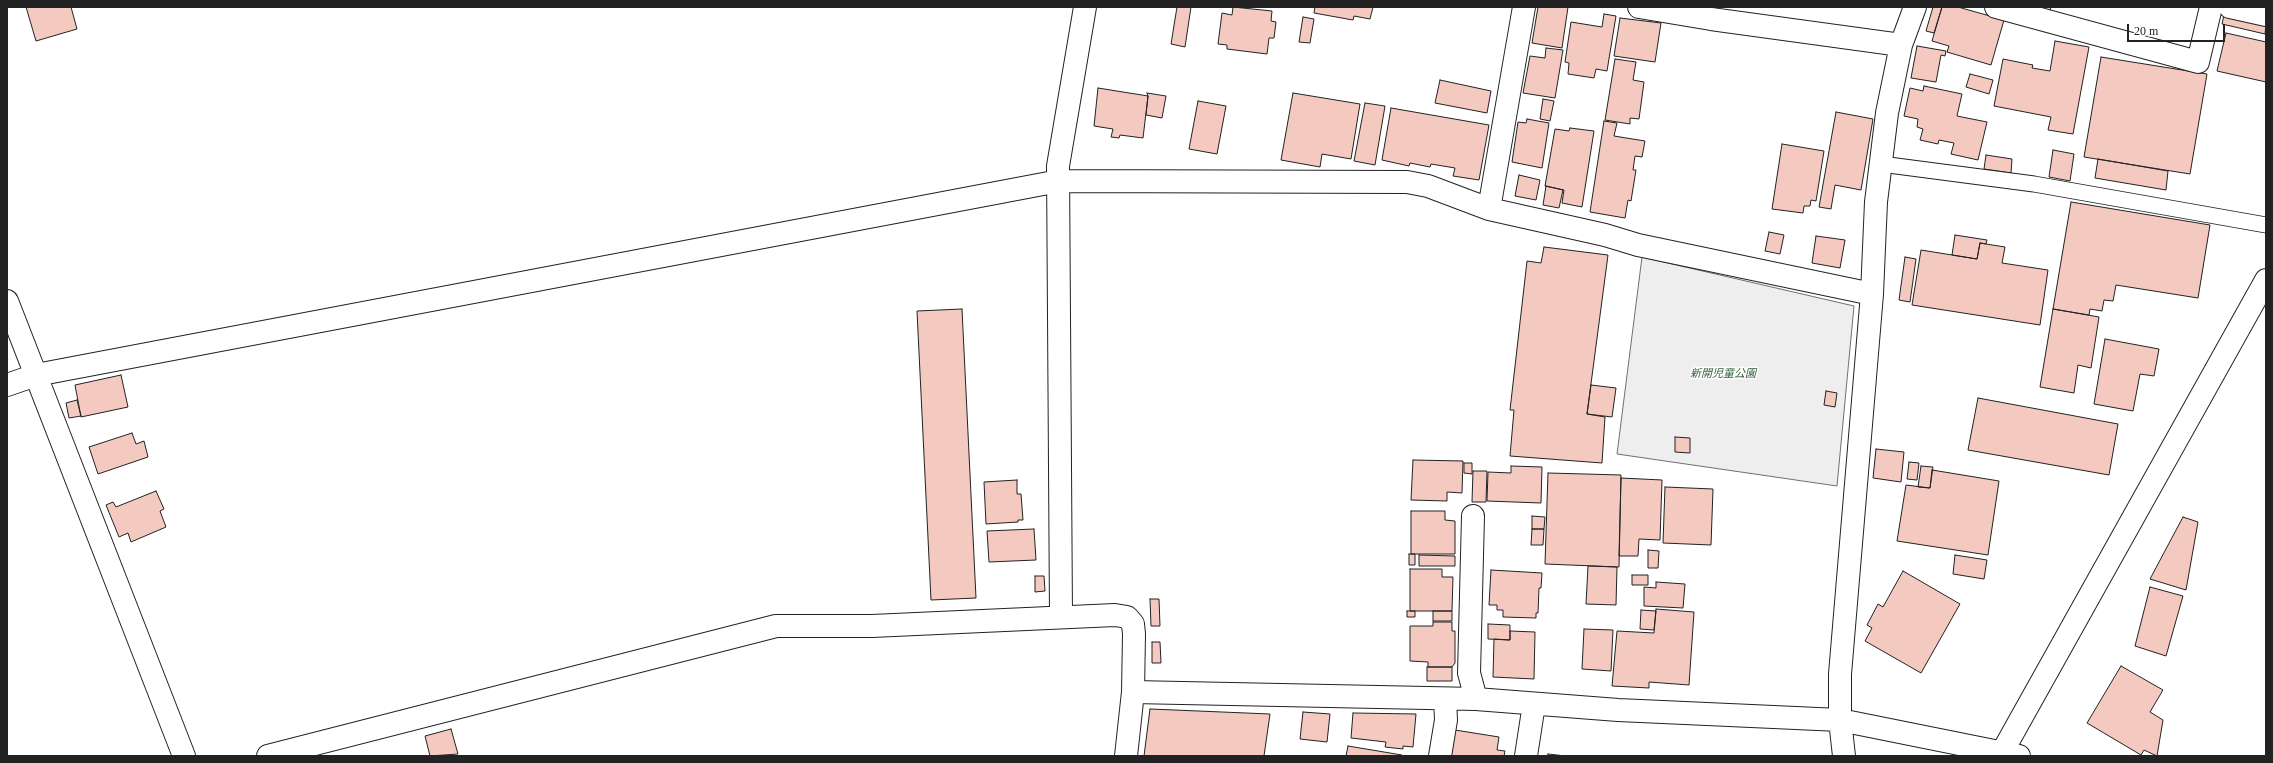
<!DOCTYPE html>
<meta charset="utf-8">
<style>
body{margin:0}
#map{position:relative;width:2273px;height:763px;overflow:hidden;background:#fff;font-family:Georgia,serif}
canvas{display:block}
.frame{position:absolute;inset:0;border:8px solid #222;pointer-events:none}
.scale{position:absolute;left:2127px;top:24px;width:98px;height:18px;box-sizing:border-box;border:2px solid #222;border-top:0;padding-left:5px;font-size:12px;line-height:14px;white-space:nowrap;color:#222;-webkit-text-stroke:3px #fff;paint-order:stroke}
</style>
<div id="map">
<canvas width="2273" height="763"></canvas>
<div class="frame"></div>
<div class="scale">20 m</div>
</div>
<script>
const g = document.querySelector('canvas').getContext('2d');
g.lineJoin = 'round';
function paint(path, color) { g.fillStyle = color; g.fill(path, 'evenodd'); }
const poly = rows => new Path2D(rows.map(r => 'M' + r).join(''));
function trace(path, color, width, dash) { g.strokeStyle = color; g.lineWidth = width; g.lineCap = dash ? 'butt' : 'round'; g.setLineDash(dash || []); g.stroke(path); }
function write(font, color, halo, rows, align = 'center') {
  g.font = font + ' Georgia,"Noto Sans JP",serif'; g.lineWidth = 3; g.setLineDash([]); g.textBaseline = 'middle'; g.strokeStyle = halo; g.fillStyle = color; for (const [text, x, y, turn = 0] of rows) {
    g.save(); g.translate(x, y); g.rotate((+turn || 0) * Math.PI / 180); g.textAlign = isNaN(turn) ? turn : align; if (halo) g.strokeText(text, 0, 0); g.fillText(text, 0, 0); g.restore();
  }
}
const green = poly([
 [1642,257,1854,306,1837,486,1617,454,1642,257]
]);
const building = poly([
 [26,7,71,7,77,29,36,41,26,7],
 [1177,7,1191,7,1185,47,1171,44,1177,7],
 [1233,7,1272,11,1271,21,1276,22,1274,38,1269,38,1267,54,1227,49,1227,45,1218,44,1222,13,1232,15,1233,7],
 [1315,7,1373,7,1370,19,1354,16,1353,20,1314,13,1315,7],
 [1538,7,1568,7,1562,48,1532,43,1538,7],
 [1933,7,1942,7,1934,33,1926,31,1933,7],
 [1942,7,1958,7,2004,20,1991,65,1947,52,1949,46,1932,41,1942,7],
 [2037,7,2051,7,2050,11,2037,7],
 [1604,14,1616,16,1607,71,1596,69,1594,78,1568,74,1569,63,1565,62,1571,22,1602,27,1604,14],
 [2224,15,2266,25,2265,34,2222,24,2224,15],
 [1303,17,1314,19,1310,43,1299,42,1303,17],
 [1620,18,1661,23,1655,62,1614,56,1620,18],
 [2226,33,2266,42,2266,82,2217,71,2226,33],
 [2055,41,2089,47,2073,134,2048,130,2051,117,1994,106,2003,59,2033,65,2032,68,2050,71,2055,41],
 [1917,46,1946,51,1945,56,1941,55,1936,82,1911,78,1917,46],
 [1546,48,1563,50,1555,98,1523,93,1530,56,1545,58,1546,48],
 [2101,57,2207,74,2190,174,2084,157,2101,57],
 [1615,59,1636,62,1633,80,1644,82,1639,119,1630,118,1630,124,1605,120,1615,59],
 [1970,74,1993,80,1989,94,1966,87,1970,74],
 [1440,80,1491,91,1487,113,1435,103,1440,80],
 [1924,86,1962,94,1957,116,1987,122,1978,160,1951,154,1954,143,1939,140,1938,144,1920,140,1923,129,1917,127,1918,119,1904,116,1910,88,1923,91,1924,86],
 [1098,88,1148,96,1143,138,1120,135,1119,138,1111,137,1113,129,1094,126,1098,88],
 [1147,93,1166,96,1162,118,1146,115,1148,96,1147,93],
 [1293,93,1360,104,1351,159,1322,154,1320,167,1281,160,1293,93],
 [1543,99,1554,101,1550,121,1540,119,1543,99],
 [1198,101,1226,106,1217,154,1189,149,1198,101],
 [1365,103,1385,106,1375,165,1354,161,1365,103],
 [1391,108,1489,125,1479,180,1453,176,1455,168,1431,164,1430,167,1410,163,1409,166,1382,160,1391,108],
 [1836,112,1873,119,1861,190,1835,185,1831,209,1819,207,1836,112],
 [1527,119,1549,123,1542,168,1512,162,1518,122,1526,123,1527,119],
 [1604,121,1617,123,1614,136,1645,141,1642,157,1635,156,1633,170,1636,170,1631,201,1628,200,1625,218,1590,212,1604,121],
 [1570,128,1594,131,1582,207,1562,203,1564,190,1545,186,1555,129,1569,131,1570,128],
 [1782,144,1824,151,1816,201,1811,200,1810,206,1804,206,1803,213,1772,209,1782,144],
 [2053,150,2074,154,2070,181,2049,177,2053,150],
 [1986,155,2012,159,2011,173,1984,169,1986,155],
 [2098,159,2168,171,2166,190,2095,178,2098,159],
 [1519,175,1540,180,1536,200,1515,196,1519,175],
 [1546,186,1563,190,1559,208,1543,205,1546,186],
 [2071,202,2210,225,2198,298,2116,285,2113,301,2104,300,2102,311,2090,309,2089,315,2053,309,2071,202],
 [1769,232,1784,235,1780,254,1765,251,1769,232],
 [1955,235,1987,240,1986,244,1980,243,1977,259,1952,255,1955,235],
 [1816,236,1845,240,1840,268,1812,263,1816,236],
 [1980,243,2005,247,2002,263,2048,270,2040,325,1912,305,1921,250,1977,259,1980,243],
 [1544,247,1608,255,1587,414,1605,417,1602,463,1510,456,1514,410,1510,410,1527,261,1541,263,1544,247],
 [1905,257,1916,259,1910,302,1899,300,1905,257],
 [962,309,976,598,931,600,917,311,962,309],
 [2053,309,2099,317,2091,368,2078,365,2074,393,2040,387,2053,309],
 [2105,339,2159,349,2154,376,2140,374,2133,411,2094,404,2105,339],
 [121,375,128,407,81,417,75,385,121,375],
 [1591,385,1616,388,1612,417,1587,414,1591,385],
 [1826,391,1837,393,1835,407,1824,405,1826,391],
 [1978,398,2118,424,2109,475,1968,450,1978,398],
 [77,400,81,416,69,418,66,403,77,400],
 [132,433,136,444,144,441,148,457,98,474,89,447,132,433],
 [1675,437,1690,438,1690,453,1675,452,1675,437],
 [1876,449,1904,452,1901,482,1873,478,1876,449],
 [1413,460,1463,461,1462,493,1447,492,1447,501,1411,500,1413,460],
 [1909,462,1919,463,1917,480,1907,479,1909,462],
 [1464,463,1472,463,1472,474,1464,473,1464,463],
 [1511,466,1542,467,1541,503,1487,501,1488,472,1511,473,1511,466],
 [1921,466,1933,467,1930,488,1918,487,1921,466],
 [1932,470,1999,481,1988,555,1897,541,1906,485,1930,488,1932,470],
 [1473,471,1487,471,1486,502,1472,502,1473,471],
 [1548,473,1621,475,1619,567,1545,564,1548,473],
 [1621,478,1662,480,1660,540,1639,539,1638,556,1619,556,1621,478],
 [1017,480,1017,494,1021,494,1023,520,1018,520,1018,522,986,524,984,482,1017,480],
 [1665,487,1713,489,1711,545,1663,543,1665,487],
 [156,491,164,509,160,511,166,527,131,542,128,533,119,537,106,505,113,502,116,507,156,491],
 [1411,511,1445,511,1445,520,1455,521,1455,554,1411,554,1411,511],
 [1532,516,1545,517,1544,529,1532,529,1532,516],
 [2183,517,2198,522,2186,590,2150,579,2183,517],
 [1034,529,1036,560,989,562,987,531,1034,529],
 [1532,529,1544,529,1543,545,1531,545,1532,529],
 [1648,550,1659,551,1658,568,1648,568,1648,550],
 [1409,554,1415,554,1415,565,1409,565,1409,554],
 [1419,555,1455,556,1455,566,1419,566,1419,555],
 [1955,555,1987,560,1984,579,1953,574,1955,555],
 [1588,566,1617,567,1616,605,1586,604,1588,566],
 [1410,569,1442,569,1442,577,1453,577,1452,611,1410,611,1410,569],
 [1491,570,1542,573,1541,588,1539,588,1538,613,1536,613,1536,618,1503,617,1503,610,1497,610,1497,605,1489,605,1491,570],
 [1903,571,1960,604,1921,673,1865,641,1872,628,1867,625,1878,604,1883,607,1903,571],
 [1632,575,1648,575,1648,585,1632,585,1632,575],
 [1035,576,1044,576,1045,591,1035,592,1035,576],
 [1656,582,1685,584,1683,608,1644,606,1644,587,1656,588,1656,582],
 [2150,587,2183,596,2166,656,2135,646,2150,587],
 [1150,599,1159,599,1160,626,1151,626,1150,599],
 [1656,609,1694,612,1689,685,1649,682,1649,688,1612,686,1617,631,1654,633,1656,609],
 [1641,610,1656,611,1654,630,1640,629,1641,610],
 [1407,611,1415,611,1415,617,1407,617,1407,611],
 [1433,611,1452,611,1452,621,1433,621,1433,611],
 [1433,622,1452,622,1452,631,1455,631,1455,663,1452,667,1428,667,1428,662,1410,661,1410,626,1433,626,1433,622],
 [1488,624,1510,625,1510,640,1488,639,1488,624],
 [1584,629,1613,630,1611,671,1582,669,1584,629],
 [1510,631,1535,632,1534,679,1493,677,1494,639,1510,640,1510,631],
 [1152,642,1160,642,1161,663,1152,663,1152,642],
 [2121,666,2163,690,2150,712,2163,720,2157,756,2144,750,2141,755,2087,723,2121,666],
 [1427,667,1452,667,1452,681,1427,681,1427,667],
 [1150,709,1270,714,1264,756,1144,756,1150,709],
 [1303,712,1330,714,1327,742,1300,739,1303,712],
 [1353,713,1416,714,1413,747,1403,746,1403,749,1385,747,1386,742,1351,738,1353,713],
 [451,729,458,754,430,756,425,736,451,729],
 [1455,730,1499,737,1497,750,1505,751,1504,756,1450,756,1455,730],
 [1348,746,1402,755,1402,756,1346,756,1348,746],
 [1548,754,1566,756,1547,756,1548,754]
]);
const service = poly([
 [1881,164,2034,184,2266,225]
]);
const minor = poly([
 [1639,7,1711,19,1901,45],
 [1996,7,2198,62,2211,7],
 [2230,7,2266,15],
 [1489,209,1524,7],
 [7,301,184,756],
 [7,385,36,375,1059,181,1407,182,1428,186,1489,209,1605,235,1638,245,1872,294],
 [1473,516,1469,673,1476,699],
 [1061,616,1058,166,1085,7],
 [1133,692,1476,699,1618,710,1840,720,2019,756],
 [268,756,776,626,872,626,1115,615,1127,617,1133,624,1134,634,1133,692,1126,756],
 [1440,756,1446,720,1445,699],
 [1526,756,1534,704],
 [1844,756,1840,720,1840,674,1872,294,1876,202,1887,113,1901,45,1915,7]
]);
const tertiary = poly([
 [2000,756,2266,280]
]);
const parkNames = [
 ["新開児童公園",1723,373]
];
paint(green, '#eee');
trace(green, '#6f6f6f', 1);
paint(building, '#f3c9c0');
trace(building, '#222', 1);
trace(service, '#222', 17);
trace(minor, '#222', 24);
trace(tertiary, '#222', 24);
trace(service, '#fff', 15);
trace(minor, '#fff', 22);
trace(tertiary, '#fff', 22);
write('italic 11px', '#2f5e38', '#fff', parkNames);
</script>
